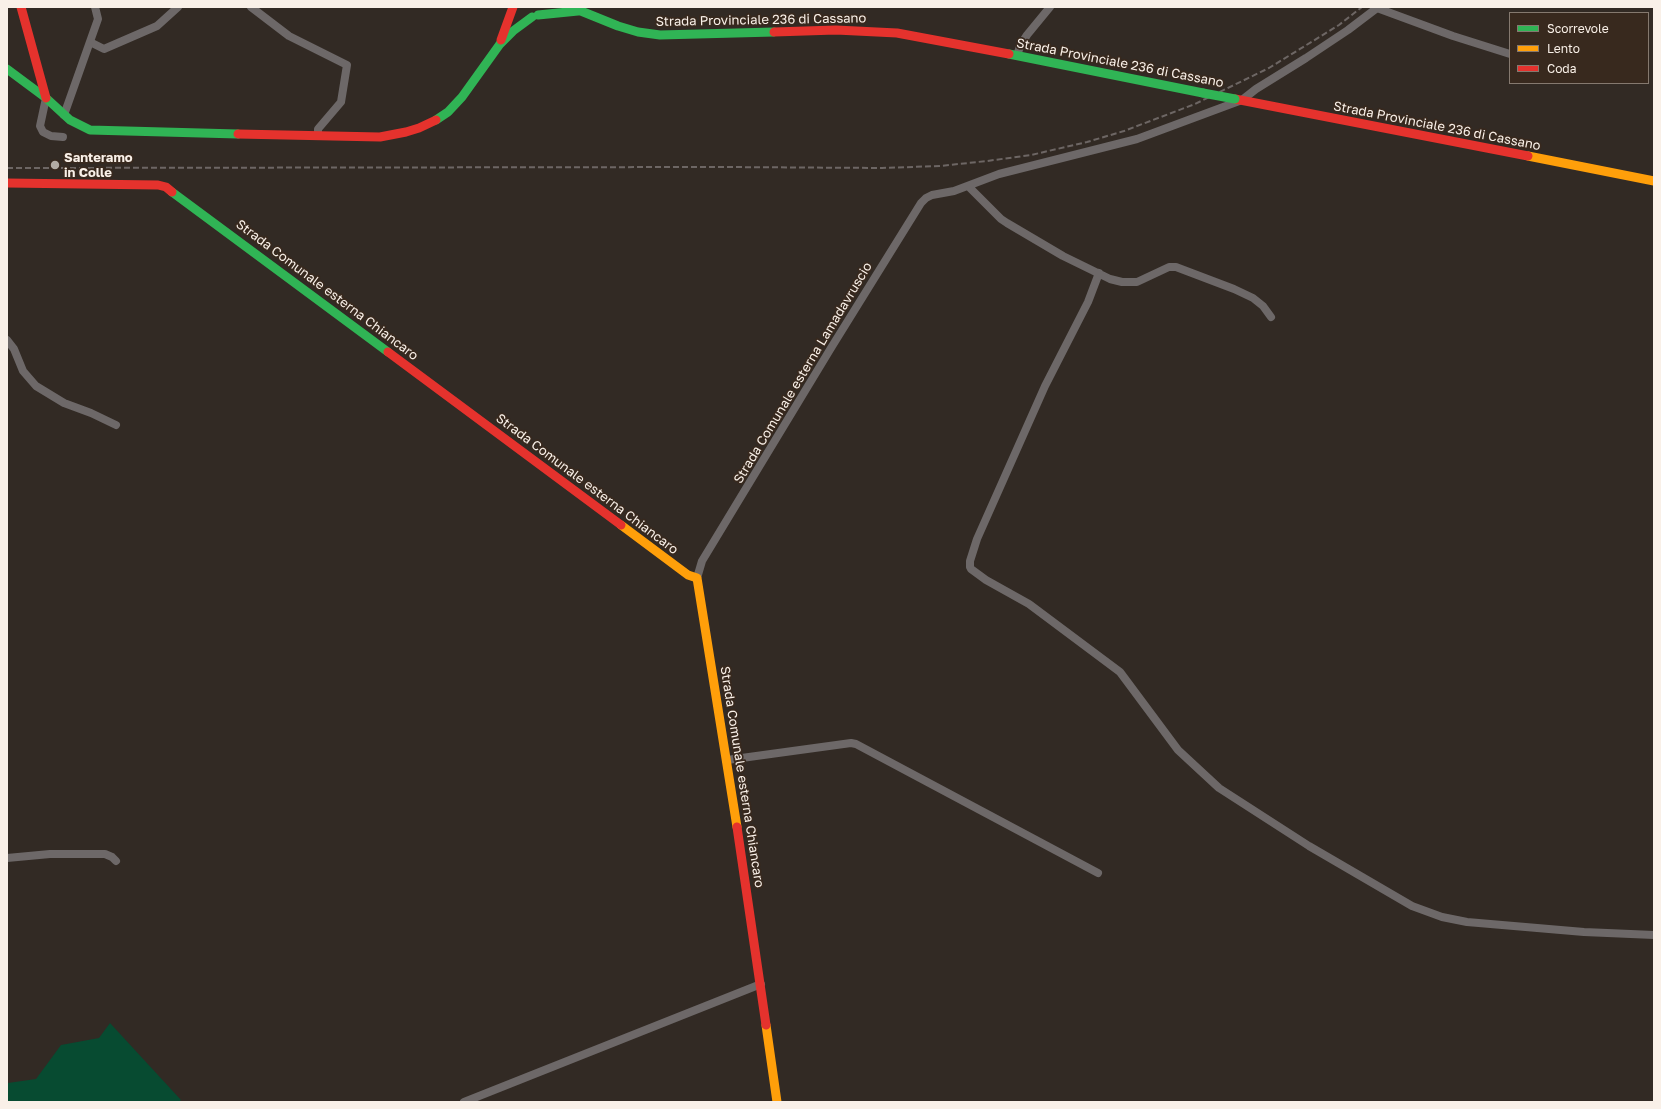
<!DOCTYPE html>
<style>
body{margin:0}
#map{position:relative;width:1661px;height:1109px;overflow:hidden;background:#322a24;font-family:"Golos Text",sans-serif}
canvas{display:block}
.frame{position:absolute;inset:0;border:8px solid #f9f0e8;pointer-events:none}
.legend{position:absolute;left:1509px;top:12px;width:140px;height:72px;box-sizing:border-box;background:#38291e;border:1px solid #85796f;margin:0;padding:5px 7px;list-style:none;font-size:12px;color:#f9f0e8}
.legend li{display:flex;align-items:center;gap:8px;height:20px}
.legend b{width:20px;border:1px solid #85796f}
</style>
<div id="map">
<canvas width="1661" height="1109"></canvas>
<div class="frame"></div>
<ul class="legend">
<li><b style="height:5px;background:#30b455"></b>Scorrevole</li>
<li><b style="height:5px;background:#ff9f0a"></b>Lento</li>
<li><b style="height:5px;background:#e5322d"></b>Coda</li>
</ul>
</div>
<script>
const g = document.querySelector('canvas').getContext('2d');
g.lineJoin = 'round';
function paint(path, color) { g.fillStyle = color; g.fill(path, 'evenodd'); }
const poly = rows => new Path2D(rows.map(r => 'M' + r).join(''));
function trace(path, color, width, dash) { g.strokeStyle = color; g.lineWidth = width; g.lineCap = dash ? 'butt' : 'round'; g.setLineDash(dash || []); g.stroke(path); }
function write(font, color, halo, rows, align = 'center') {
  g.font = font + ' "Golos Text",sans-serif'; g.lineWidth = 3.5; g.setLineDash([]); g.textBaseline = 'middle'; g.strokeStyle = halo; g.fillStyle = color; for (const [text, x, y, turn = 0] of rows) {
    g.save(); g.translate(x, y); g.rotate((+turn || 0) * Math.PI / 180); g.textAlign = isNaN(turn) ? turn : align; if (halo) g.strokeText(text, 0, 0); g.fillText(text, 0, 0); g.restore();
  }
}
const green = poly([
 [110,1023,181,1100,179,1102,8,1102,8,1083,36,1079,61,1045,99,1038]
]);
const street = poly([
 [251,7,289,36,347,65,341,102,318,129,318,135],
 [90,42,104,49,157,26,178,7],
 [1017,56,1020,46,1027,35,1050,7],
 [46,98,40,126,43,132,51,136,63,137],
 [64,115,98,19,95,7],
 [968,186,1001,219,1007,223,1063,256,1110,279,1122,282,1137,282,1169,267,1176,267,1234,289,1253,298,1263,306,1271,317],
 [1099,273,1088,302,1045,386,977,539,970,561,970,567,971,569,986,580,1029,604,1120,672,1178,750,1219,788,1309,846,1412,906,1442,917,1467,922,1584,932,1654,935],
 [7,340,14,349,23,371,36,386,64,403,91,413,116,425],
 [697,578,702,561,831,348,921,203,926,198,932,195,954,191,999,174,1137,139,1242,100,1256,89,1306,58,1348,30,1377,8,1453,36,1510,54],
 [727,760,851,743,856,744,1098,873],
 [7,858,50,854,105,854,112,857,116,861],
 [464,1102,761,984]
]);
const fast = poly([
 [571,7,618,26,638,32,660,35,774,32],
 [538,15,578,11],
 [1009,54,1203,93],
 [7,69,46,98,70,120,90,130,238,134],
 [436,120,448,112,462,97,500,44,513,31,532,17],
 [172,192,388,352]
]);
const slow = poly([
 [1528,156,1654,181],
 [621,525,688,575,697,578,737,827],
 [766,1025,777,1102]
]);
const jam = poly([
 [21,7,46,98],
 [774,32,836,30,897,33,1009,54],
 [501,40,513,7],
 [1235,99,1528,156],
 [238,134,380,137,406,132,419,128,436,120],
 [7,183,158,185,166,187,172,192],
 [388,352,621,525],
 [737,827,766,1025]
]);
const rail = poly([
 [7,168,723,167,882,168,940,166,987,161,1031,155,1087,142,1124,131,1195,104,1269,68,1339,25,1362,7]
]);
const fastBridge = poly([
 [1203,93,1235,99]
]);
const markers = [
 [55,165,5,"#b3aba3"]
];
const streetNames = [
 ["Strada Provinciale 236 di Cassano",761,20,-1],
 ["Strada Provinciale 236 di Cassano",1120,63,11],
 ["Strada Provinciale 236 di Cassano",1437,126,11],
 ["Strada Comunale esterna Chiancaro",327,290,37],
 ["Strada Comunale esterna Lamadavruscio",803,373,-59],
 ["Strada Comunale esterna Chiancaro",587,484,37],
 ["Strada Comunale esterna Chiancaro",742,777,81]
];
const poiNames = [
 ["Santeramo",64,158],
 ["in Colle",64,173]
];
paint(green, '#074b31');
trace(street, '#6d6868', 8);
trace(fast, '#30b455', 9);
trace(slow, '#ff9f0a', 9);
trace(jam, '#e5322d', 9);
trace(rail, '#6d6664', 2, [6, 3]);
trace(fastBridge, '#30b455', 9);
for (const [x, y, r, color] of markers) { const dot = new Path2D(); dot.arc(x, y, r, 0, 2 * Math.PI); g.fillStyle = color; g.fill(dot); trace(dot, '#38291e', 1.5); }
write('13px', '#f9f0e8', '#38291e', streetNames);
write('bold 13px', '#f9f0e8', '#38291e', poiNames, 'left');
</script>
